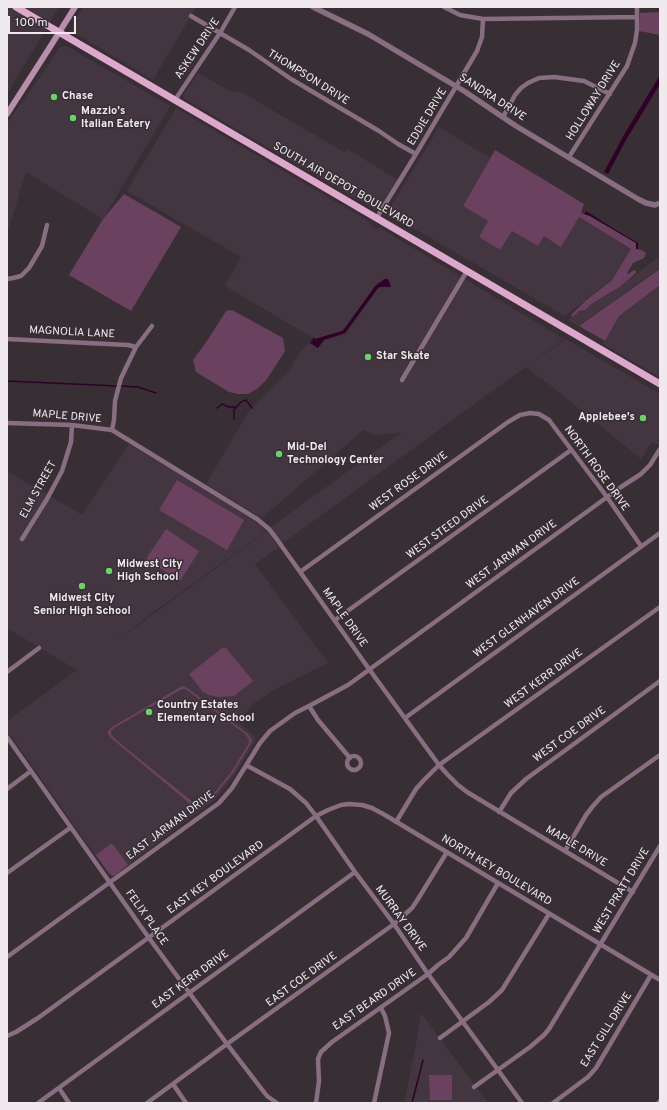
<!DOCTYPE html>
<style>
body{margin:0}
#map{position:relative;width:667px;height:1110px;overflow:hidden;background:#382f35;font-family:Overpass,sans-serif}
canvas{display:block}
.frame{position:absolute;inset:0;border:8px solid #f0eaee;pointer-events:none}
.scale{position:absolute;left:8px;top:16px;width:68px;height:18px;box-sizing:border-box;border:2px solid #f0eaee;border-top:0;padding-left:5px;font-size:12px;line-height:14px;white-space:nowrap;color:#f0eaee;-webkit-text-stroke:3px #382f35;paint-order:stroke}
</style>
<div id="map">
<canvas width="667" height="1110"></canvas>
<div class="frame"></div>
<div class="scale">100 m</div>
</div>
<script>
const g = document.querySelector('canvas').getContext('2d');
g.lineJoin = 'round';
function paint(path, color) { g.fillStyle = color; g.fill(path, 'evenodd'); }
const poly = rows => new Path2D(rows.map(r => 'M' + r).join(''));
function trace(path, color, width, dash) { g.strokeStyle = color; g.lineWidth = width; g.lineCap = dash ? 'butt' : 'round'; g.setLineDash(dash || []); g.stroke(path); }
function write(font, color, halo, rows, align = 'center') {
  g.font = font + ' Overpass,sans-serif'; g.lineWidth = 3; g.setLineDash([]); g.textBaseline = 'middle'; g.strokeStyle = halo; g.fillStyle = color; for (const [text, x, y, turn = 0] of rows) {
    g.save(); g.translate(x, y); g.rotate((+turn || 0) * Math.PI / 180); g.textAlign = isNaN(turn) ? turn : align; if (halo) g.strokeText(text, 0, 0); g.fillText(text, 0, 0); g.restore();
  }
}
const built = poly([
 [7,7,59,7,7,94],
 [83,7,196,7,153,80,73,32,73,23],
 [63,46,68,47,170,106,103,219,26,172,7,234,7,123,42,74,59,48],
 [198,73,230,91,241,92,344,152,347,149,398,180,381,208,376,210,348,194,185,99,183,96,186,91],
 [176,108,365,219,376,229,380,228,564,339,283,543,271,527,401,433,375,435,363,430,262,518,206,484,249,411,292,368,294,361,300,352,310,343,318,348,324,340,344,335,347,332,378,288,382,287,385,279,376,285,345,328,342,331,315,339,225,286,241,257,127,191],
 [439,127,490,158,463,206,488,221,479,237,500,250,512,231,538,246,544,236,579,217,631,249,612,279,565,316,387,213],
 [660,256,660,268,578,326,568,320,573,317,579,312,585,310,594,303,621,286],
 [660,285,660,377,603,344,619,316],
 [566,339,660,394,660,446,652,442,641,459,554,388,526,367],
 [129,444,208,491,259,524,266,531,155,611,115,642,267,531,279,547,255,564,328,663,272,691,254,703,238,722,257,738,236,773,215,800,180,825,114,876,111,876,109,875,14,740,7,732,7,721,77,670,7,628,7,471,82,515],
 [421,1013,482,1095,488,1103,404,1103,415,1050]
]);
const green = poly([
 [660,12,660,35,639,31,640,13],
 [495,150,584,204,581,213,590,216,636,243,636,249,641,250,646,253,644,258,633,263,627,273,628,274,634,270,636,271,636,273,621,286,593,303,585,310,579,311,573,317,571,316,572,314,584,302,612,280,631,249,579,217,561,247,544,236,538,246,512,231,500,250,479,237,488,221,463,206],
 [124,194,181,227,131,311,69,275,103,219],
 [660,269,660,285,619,316,605,341,579,326],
 [232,310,283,338,285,351,267,379,257,389,248,394,238,394,229,392,196,372,193,360,207,341,226,311],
 [177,480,244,520,227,550,159,510],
 [166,529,199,551,180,581,146,559],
 [222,648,226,648,253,681,234,696,219,697,209,695,203,692,189,674],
 [182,686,185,687,190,690,248,734,252,740,251,743,234,772,212,799,200,807,194,807,111,738,108,734,108,731,112,727],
 [182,689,185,689,191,693,245,734,249,739,249,743,232,771,211,797,199,805,196,805,194,803,115,739,111,734,111,731,114,728],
 [112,843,128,865,114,876,109,873,96,855],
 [429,1075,452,1075,452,1100,430,1100]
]);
const water = poly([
 [660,75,660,84,626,140,608,174,604,172,625,133],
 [586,211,611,227,638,243,638,249,636,249,636,243,590,216,584,214],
 [385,279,388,279,391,287,380,287,378,288,345,333,324,340,318,348,310,343,314,337,315,339,342,331,345,328,376,285]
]);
const stream = poly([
 [7,381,117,386],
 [121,386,138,387,156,393],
 [217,408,222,404,229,407,235,407],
 [234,419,234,410,241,402,246,400,252,408],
 [412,1103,423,1060]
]);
const minor = poly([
 [444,7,460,15,483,19,637,17],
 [191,16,249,50,291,79,379,131,398,144,416,154],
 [175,100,220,33,235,7],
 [503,117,515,95,521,88,528,83,539,78,554,77,584,81,610,94],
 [569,157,627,66,635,43,637,30,637,7],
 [376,219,416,154,477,51,482,37,483,19],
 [7,279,13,278,21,276,29,268,42,246,47,225],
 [7,339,128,345,136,347],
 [402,380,467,271],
 [7,423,72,425,112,430,257,519,269,529,276,538,369,669,439,765,448,775,458,785,467,792,633,892],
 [112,430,114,420,115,401,121,378,136,347,152,326],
 [22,539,47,499,62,471,71,442,72,425],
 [300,572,508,422,520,415,530,413,539,414,549,420,607,497,641,546],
 [335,620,571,450],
 [7,672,39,648],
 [309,706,318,720,350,758],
 [405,718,660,533],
 [7,737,149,938,227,1044,267,1096,277,1103],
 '347 763a7 7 0 1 1 14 0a7 7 0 1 1-14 0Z',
 [246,765,290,789,306,803,316,816,355,872,394,924,428,974,522,1103],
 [7,789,31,771],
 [499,812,511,793,526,779,660,681],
 [396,822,416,789,423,781,439,765,660,607],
 [565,851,586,815,593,806,601,797,660,755],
 [7,873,70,828],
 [7,957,219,803,232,788,260,743,270,731,295,713,309,706,348,685,621,487,641,474,650,465,660,449],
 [7,1036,16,1032,38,1018,316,816,328,810,341,805,349,804,362,805,372,808,385,815,660,980],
 [440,1038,489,1002,502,990,549,914],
 [173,1084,186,1103],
 [474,1087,530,1047,544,1035,549,1029,660,846],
 [59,1088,69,1103],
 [38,1103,355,872],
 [147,1103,227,1044,394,924,412,908,418,899,447,852],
 [316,1103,319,1081,318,1059,321,1052,332,1042,428,974,438,965,449,957,466,938,498,883],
 [374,1103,389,1033,385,1016,381,1008],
 [553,1103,588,1077,596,1068,651,975],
 [658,1103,660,1101]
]);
const tertiary = poly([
 [313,7,368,34,464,91,516,126,638,199,646,203,655,205,660,203]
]);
const secondary = poly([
 [7,114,50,47,75,7]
]);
const primary = poly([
 [16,7,660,384]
]);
const markers = [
 [54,97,4,"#66d467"],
 [73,118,4,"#66d467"],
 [368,357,4,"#66d467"],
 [643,418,4,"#66d467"],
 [279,454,4,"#66d467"],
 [109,571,4,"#66d467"],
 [82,586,4,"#66d467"],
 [149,712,4,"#66d467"]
];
const streetNames = [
 ["ASKEW DRIVE",198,49,-56],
 ["THOMPSON DRIVE",308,78,32],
 ["SANDRA DRIVE",492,98,33],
 ["HOLLOWAY DRIVE",594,101,-58],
 ["EDDIE DRIVE",428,117,-59],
 ["SOUTH AIR DEPOT BOULEVARD",343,186,30],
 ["MAGNOLIA LANE",72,333,3],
 ["MAPLE DRIVE",67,417,5],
 ["NORTH ROSE DRIVE",596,469,54],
 ["WEST ROSE DRIVE",409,482,-36],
 ["ELM STREET",39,490,-61],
 ["WEST STEED DRIVE",448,528,-36],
 ["WEST JARMAN DRIVE",512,555,-36],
 ["MAPLE DRIVE",344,618,55],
 ["WEST GLENHAVEN DRIVE",527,618,-36],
 ["WEST KERR DRIVE",544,679,-36],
 ["WEST COE DRIVE",570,735,-36],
 ["EAST JARMAN DRIVE",171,826,-37],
 ["MAPLE DRIVE",576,847,31],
 ["NORTH KEY BOULEVARD",496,871,31],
 ["EAST KEY BOULEVARD",216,878,-36],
 ["WEST PRATT DRIVE",622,891,-59],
 ["FELIX PLACE",146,918,55],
 ["MURRAY DRIVE",400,919,54],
 ["EAST KERR DRIVE",191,980,-36],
 ["EAST COE DRIVE",302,980,-36],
 ["EAST BEARD DRIVE",375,1000,-35],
 ["EAST GILL DRIVE",607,1030,-58]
];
const poiNames = [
 ["Chase",62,97],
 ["Mazzio's",81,112],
 ["Italian Eatery",81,125],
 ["Star Skate",376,357],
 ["Applebee's",635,418,"right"],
 ["Mid-Del",287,448],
 ["Technology Center",287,461],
 ["Midwest City",117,565],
 ["High School",117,578],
 ["Midwest City",82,599,"center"],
 ["Senior High School",82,612,"center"],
 ["Country Estates",157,706],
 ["Elementary School",157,719]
];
paint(built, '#443640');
paint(green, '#6b4160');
paint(water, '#300027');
trace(stream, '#300027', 1.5);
trace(minor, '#886e80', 4.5);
trace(tertiary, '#886e80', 5.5);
trace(secondary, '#b88eac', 6);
trace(primary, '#dea8cd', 7);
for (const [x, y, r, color] of markers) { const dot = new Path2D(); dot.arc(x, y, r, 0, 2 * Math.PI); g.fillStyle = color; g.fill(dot); trace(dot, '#382f35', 1.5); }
write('11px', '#f0eaee', '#382f35', streetNames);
write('bold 11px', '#f0eaee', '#382f35', poiNames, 'left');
</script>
